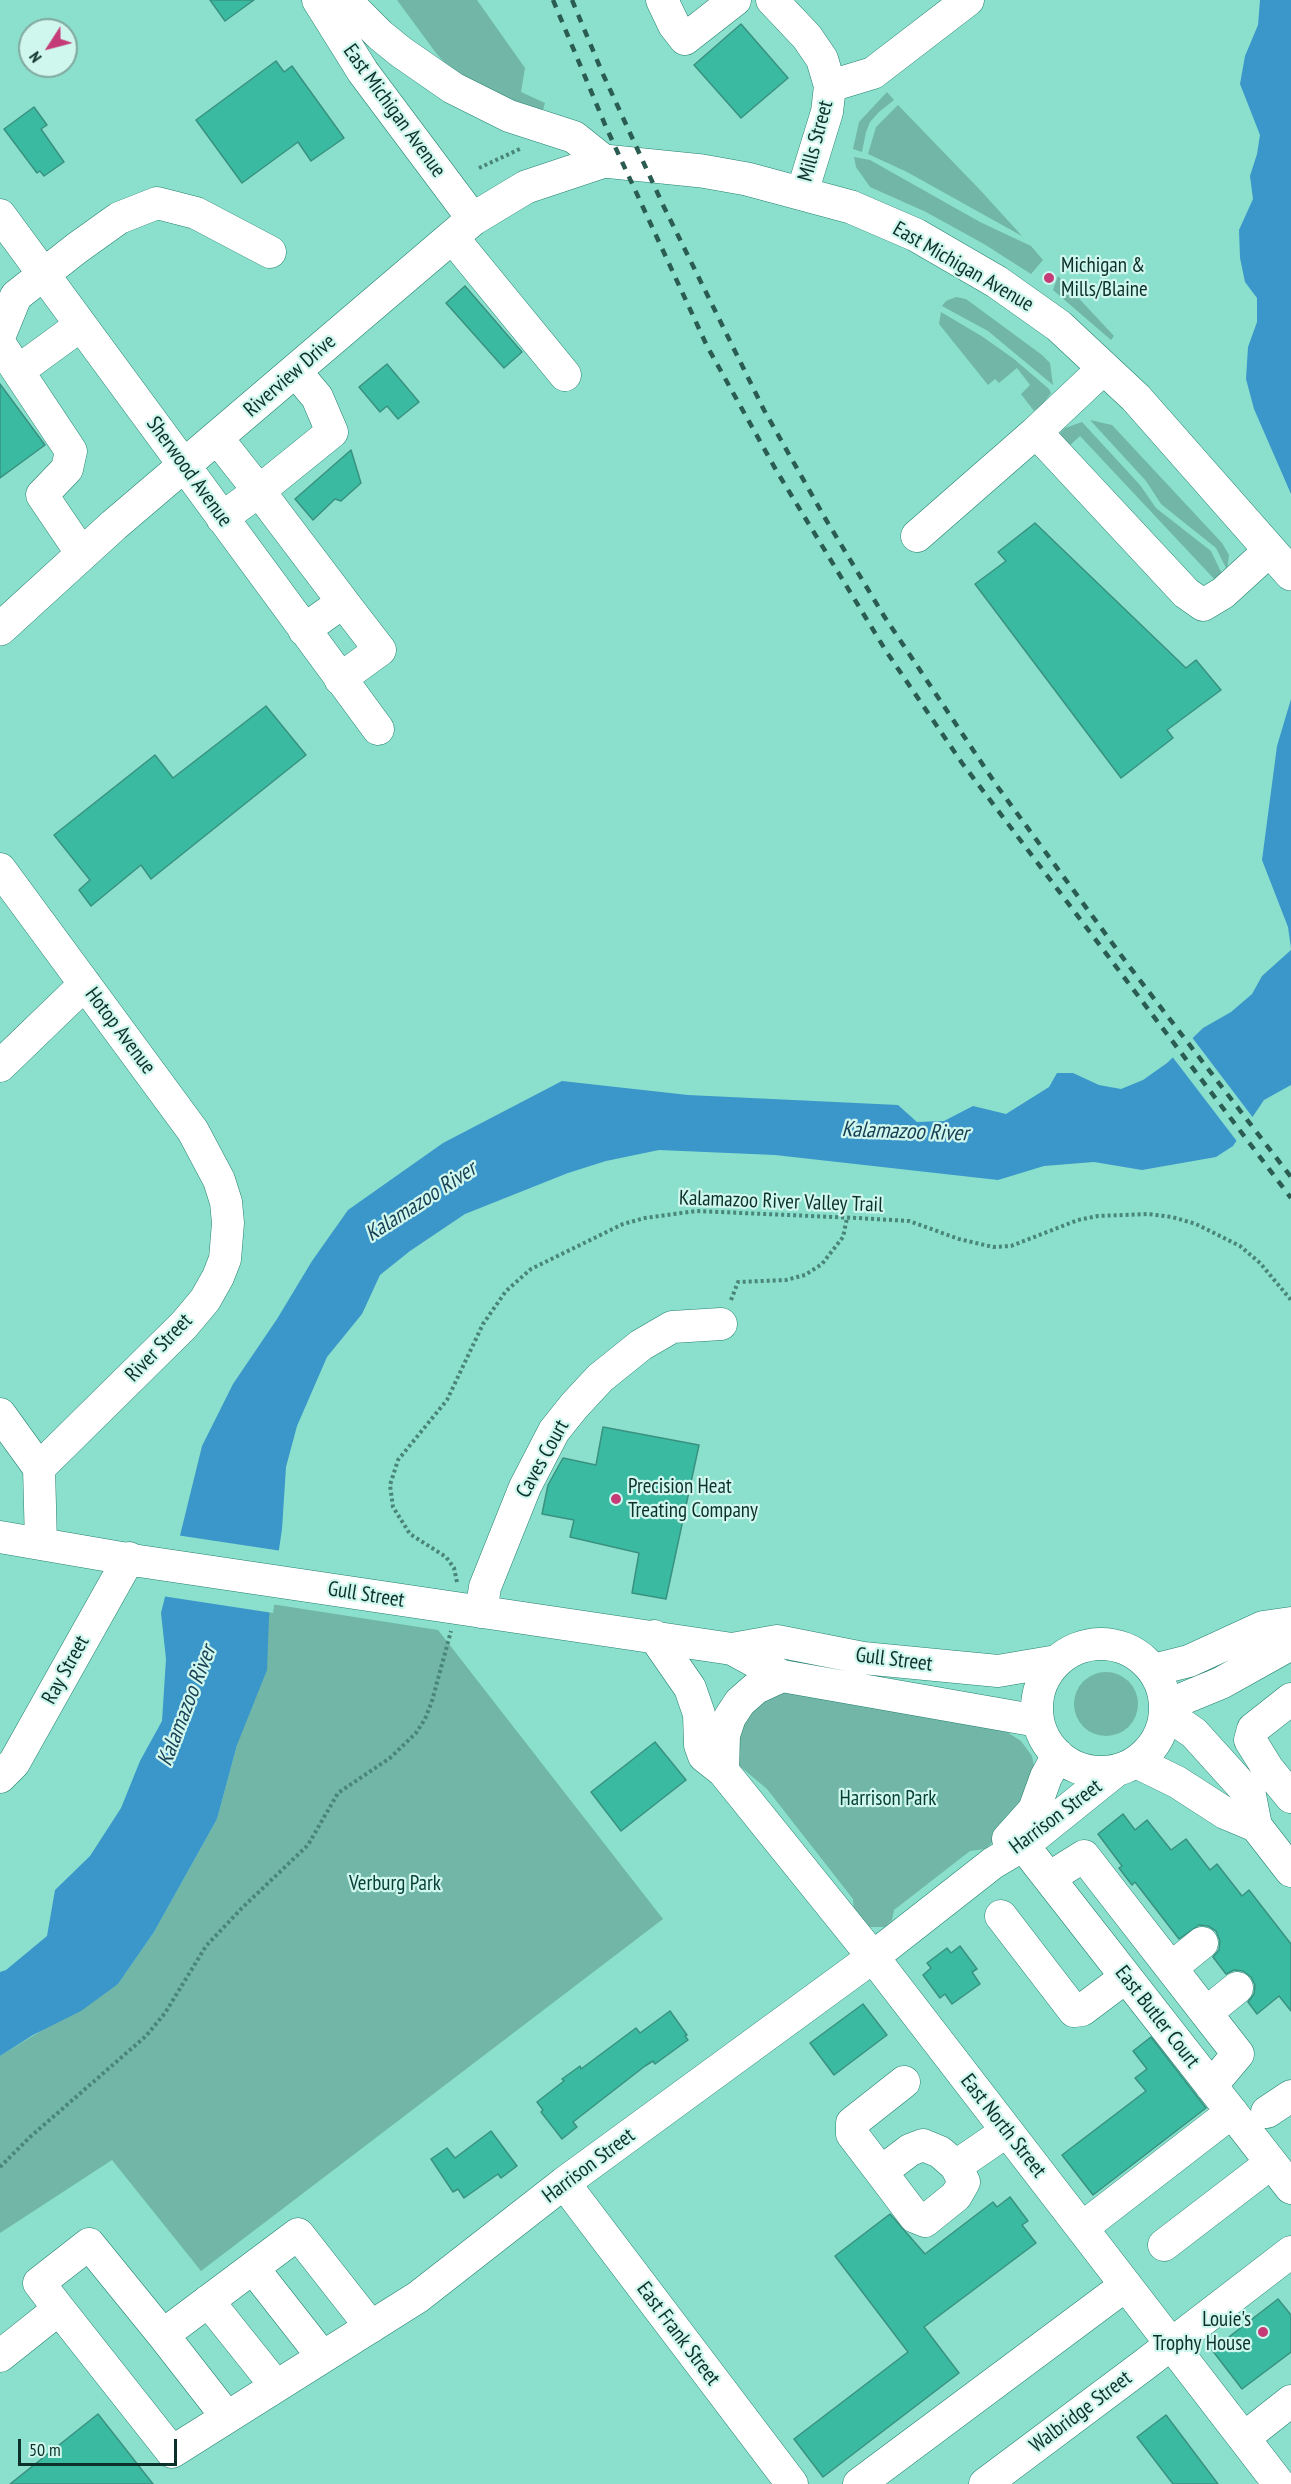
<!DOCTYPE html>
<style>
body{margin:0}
#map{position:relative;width:1291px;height:2484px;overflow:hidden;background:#8ae0cc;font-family:"PT Sans Narrow",sans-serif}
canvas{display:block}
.north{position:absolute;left:18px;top:18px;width:60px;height:60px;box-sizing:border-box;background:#cff7ed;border:2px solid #81a89f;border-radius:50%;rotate:234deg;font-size:16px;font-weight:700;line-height:24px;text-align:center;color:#0c312a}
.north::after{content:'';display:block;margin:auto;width:21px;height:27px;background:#c43b77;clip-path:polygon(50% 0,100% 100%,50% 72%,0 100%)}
.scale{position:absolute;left:18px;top:2439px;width:159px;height:27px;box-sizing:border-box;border:3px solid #0c312a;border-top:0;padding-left:8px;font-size:18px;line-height:21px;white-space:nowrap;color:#0c312a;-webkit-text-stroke:4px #cff7ed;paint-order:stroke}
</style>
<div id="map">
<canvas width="1291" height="2484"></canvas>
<div class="north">N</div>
<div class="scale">50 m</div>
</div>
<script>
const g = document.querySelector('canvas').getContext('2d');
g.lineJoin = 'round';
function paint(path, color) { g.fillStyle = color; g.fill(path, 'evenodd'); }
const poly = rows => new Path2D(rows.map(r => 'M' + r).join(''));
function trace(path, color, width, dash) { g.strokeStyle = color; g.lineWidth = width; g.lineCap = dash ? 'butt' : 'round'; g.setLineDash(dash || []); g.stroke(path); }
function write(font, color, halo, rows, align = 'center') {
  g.font = font + ' "PT Sans Narrow",sans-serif'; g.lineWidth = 4.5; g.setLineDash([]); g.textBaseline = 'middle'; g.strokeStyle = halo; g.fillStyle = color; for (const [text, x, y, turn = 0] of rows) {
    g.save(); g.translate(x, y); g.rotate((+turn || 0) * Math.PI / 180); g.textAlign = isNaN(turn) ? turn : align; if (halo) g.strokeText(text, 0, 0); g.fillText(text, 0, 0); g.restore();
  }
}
const green = poly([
 [397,0,477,0,525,68,521,92,545,103,543,110,520,105,452,71,436,53],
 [887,92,894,100,879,112,870,122,866,132,862,152,853,149,859,122],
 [898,105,982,192,1022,236,907,172,868,154,876,127],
 [854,157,870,160,980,222,1031,246,1043,260,1031,274,984,244,926,212,870,187,856,167],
 [1058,276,1114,336,1111,340,1053,290],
 [956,297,966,299,1042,355,1050,363,1053,385,988,331,942,306,946,301],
 [941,312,983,337,1014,359,1049,389,1051,393,1040,407,1034,411,1021,394,1030,385,1017,368,999,383,995,379,988,385,939,324],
 [1090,420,1112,425,1222,543,1229,555,1227,570,1216,548,1161,504,1146,481],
 [1082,422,1140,485,1156,508,1211,551,1223,576,1217,582,1080,436,1068,447,1062,441,1060,433,1065,428],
 [271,1604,438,1630,663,1919,201,2271,112,2160,0,2233,0,2056,118,1984,154,1932,217,1819,237,1745],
 '1074 1704a32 32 0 1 1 64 0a32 32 0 1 1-64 0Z',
 [778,1690,1007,1732,1021,1741,1032,1756,1035,1771,1034,1785,994,1841,985,1849,970,1851,894,1910,892,1920,885,1927,867,1927,854,1915,853,1899,767,1789,736,1763,738,1722]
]);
const water = poly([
 [1260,0,1291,0,1291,494,1254,409,1246,379,1248,347,1257,322,1257,298,1245,282,1240,258,1239,230,1253,199,1250,176,1257,154,1260,135,1240,84,1245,56,1258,25],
 [1291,699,1291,948,1288,927,1262,860,1277,746],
 [1291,950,1291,1085,1264,1100,1233,1146,1216,1157,1142,1170,1094,1162,1044,1166,998,1180,775,1155,659,1150,606,1161,568,1173,465,1214,410,1251,380,1275,362,1314,327,1357,297,1426,286,1467,282,1529,269,1617,267,1670,237,1745,217,1819,154,1932,118,1984,81,2011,33,2035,0,2056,0,1972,6,1970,47,1936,55,1890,90,1856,121,1808,140,1761,162,1721,166,1659,161,1613,202,1446,233,1384,277,1319,312,1261,348,1210,443,1143,562,1081,688,1095,898,1105,917,1122,944,1121,973,1106,1006,1114,1049,1087,1057,1073,1073,1073,1099,1085,1121,1089,1143,1080,1167,1063,1203,1028,1231,1012,1252,994,1262,976]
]);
const pier = poly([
 [1191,1036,1254,1119,1239,1144,1171,1055],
 [176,1535,282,1551,273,1613,162,1596]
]);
const building = poly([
 [210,0,254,0,225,21,210,0],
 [741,24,788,78,741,118,694,65,741,24],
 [276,61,284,72,292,66,344,138,311,161,298,142,242,183,196,120,276,61],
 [34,107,47,125,41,129,64,162,44,176,40,171,37,173,4,129,34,107],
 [465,286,522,352,504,368,446,303,465,286],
 [387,364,419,402,398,419,387,406,380,412,359,387,387,364],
 [0,384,45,445,0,478,0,384],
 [351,450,361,483,341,501,335,499,313,520,295,499,351,450],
 [1035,523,1186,668,1196,660,1221,690,1167,730,1173,738,1121,778,975,584,1006,561,998,552,1035,523],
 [266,706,306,755,151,879,141,865,91,906,79,890,90,880,54,835,155,755,173,778,266,706],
 [603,1427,699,1445,666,1599,632,1593,639,1553,570,1537,574,1520,542,1514,548,1485,563,1458,596,1465,603,1427],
 [655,1742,686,1780,621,1831,591,1792,655,1742],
 [1123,1814,1135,1830,1147,1820,1171,1850,1186,1839,1210,1870,1217,1864,1242,1896,1249,1890,1291,1944,1291,2011,1279,1996,1257,2014,1248,2002,1254,1994,1255,1985,1251,1977,1243,1971,1234,1970,1226,1974,1213,1957,1219,1950,1220,1941,1216,1931,1208,1926,1199,1925,1179,1939,1135,1882,1132,1885,1119,1868,1122,1866,1098,1834,1123,1814],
 [960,1946,977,1969,972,1972,980,1984,952,2004,945,1994,940,1998,923,1975,931,1968,927,1963,947,1948,951,1953,960,1946],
 [863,2004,887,2035,834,2075,810,2043,863,2004],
 [670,2011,687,2035,685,2036,688,2040,655,2064,653,2061,645,2066,573,2122,577,2127,562,2139,541,2112,543,2110,537,2102,564,2081,562,2079,580,2066,581,2069,636,2028,640,2033,670,2011],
 [1151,2037,1206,2108,1093,2195,1062,2155,1146,2091,1135,2078,1147,2069,1133,2051,1151,2037],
 [491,2131,517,2166,501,2178,498,2174,464,2198,458,2189,453,2192,431,2159,447,2148,455,2158,491,2131],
 [1010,2197,1028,2221,1022,2225,1036,2243,924,2327,959,2373,823,2477,794,2439,908,2352,835,2256,890,2214,925,2254,993,2202,997,2207,1010,2197],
 [1278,2299,1291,2315,1291,2352,1242,2389,1212,2350,1278,2299],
 [98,2414,153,2484,10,2484,98,2414],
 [1166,2415,1218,2484,1173,2484,1137,2437,1166,2415]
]);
const path = poly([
 [479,168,522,148],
 [731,1300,738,1282,786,1280,805,1275,822,1264,843,1237,847,1218],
 [457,1582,454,1568,446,1557,410,1534,393,1507,390,1485,398,1460,447,1400,483,1324,506,1291,531,1269,623,1224,645,1218,696,1211,857,1218,909,1221,959,1239,993,1247,1011,1246,1078,1220,1098,1216,1148,1214,1172,1217,1196,1224,1240,1246,1260,1263,1291,1300],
 [0,2167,30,2137,146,2036,165,2013,206,1946,242,1908,308,1845,338,1793,390,1758,416,1733,425,1719,432,1701,451,1631]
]);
const minor = poly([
 [318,0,363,72,473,219],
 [345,0,380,35,401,52,453,88,509,116,574,137,604,161],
 [662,0,674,25,685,39,735,0],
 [772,0,807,37,822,59,830,86,827,112,802,193],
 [830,86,873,73,968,0],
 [0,215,378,729],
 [452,237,565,375],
 [0,335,16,296,77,248,119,218,157,203,196,213,270,252],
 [0,344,71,451,67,469,42,495,82,554],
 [18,371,81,325],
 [1036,432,1104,368],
 [217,438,259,491,332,432,317,397,295,371],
 [222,518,259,491,343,602],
 [917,536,1036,432,1186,593,1203,605,1223,593,1270,550],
 [304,630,343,602,380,650,340,679],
 [0,869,193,1131,219,1180,226,1202,228,1223,225,1259,218,1277,205,1300,184,1325,39,1468],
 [0,1066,85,984],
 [0,1414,39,1468,41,1544],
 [0,1537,139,1561,732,1649,777,1641,863,1658,998,1671,1057,1661],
 [481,1612,485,1587,525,1487,554,1431,574,1406,600,1378,641,1345,672,1327,721,1324],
 [654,1636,690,1688,699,1714,700,1745,704,1756,723,1771,873,1957,1279,2484],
 '1037 1708a64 64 0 1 1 128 0a64 64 0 1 1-128 0Z',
 [732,1649,782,1676,1038,1721],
 [1153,1670,1189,1661,1263,1627,1291,1623],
 [1291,1699,1253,1729,1250,1740,1268,1769,1291,1797],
 [1165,1706,1221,1683,1291,1644],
 [1165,1713,1194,1733,1250,1795,1256,1826,1291,1871],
 [1136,1762,1177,1782,1225,1813,1256,1826],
 [723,1771,724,1735,730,1717,740,1702,756,1688,782,1676],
 [0,1777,14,1763,129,1558],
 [1008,1839,1034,1810,1046,1777,1058,1755],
 [1023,1845,1291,2188],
 [1049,1878,1084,1856,1115,1896,1238,2054,1211,2086],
 [1001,1916,1074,2011,1082,2010,1126,1977],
 [1171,1968,1202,1943],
 [1206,2013,1237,1988],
 [904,2082,852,2123,852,2134,881,2172,910,2150,923,2145,940,2152,956,2166,1007,2131],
 [1267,2112,1291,2096],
 [881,2172,915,2217,925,2221,956,2196,964,2182,956,2166],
 [564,2183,792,2484],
 [1082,2228,1232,2112],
 [1164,2245,1271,2163],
 [253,2268,322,2356],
 [208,2301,276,2386],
 [59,2309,39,2283,89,2244,163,2335,298,2234,371,2327],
 [163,2335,227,2417],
 [0,2356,59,2309,172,2452,418,2297,564,2183,873,1957,993,1863,1025,1844,1117,1770],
 [1244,2438,1291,2401],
 [859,2484,1126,2285],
 [985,2484,1144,2365,1291,2252]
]);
const major = poly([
 [0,629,114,525,473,219,526,187,604,161,702,171,747,179,851,207,916,235,997,282,1059,326,1136,398,1291,574]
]);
const rail = poly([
 [553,0,606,127,707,346,776,470,886,651,962,763,1291,1198],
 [572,0,602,72,663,205,764,410,825,518,884,616,997,786,1129,966,1291,1177]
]);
const markers = [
 [1049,278,6,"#c43b77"],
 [616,1499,6,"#c43b77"],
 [1263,2332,6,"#c43b77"]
];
const streetNames = [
 ["East Michigan Avenue",394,111,54],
 ["Mills Street",816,141,-75],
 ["East Michigan Avenue",963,267,30],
 ["Riverview Drive",290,376,-41],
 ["Sherwood Avenue",189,472,54],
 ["Hotop Avenue",120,1031,53],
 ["Kalamazoo River Valley Trail",781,1202,2],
 ["River Street",159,1348,-46],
 ["Caves Court",543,1459,-61],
 ["Gull Street",366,1595,9],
 ["Gull Street",894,1660,7],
 ["Ray Street",66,1670,-61],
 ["Harrison Street",1056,1817,-37],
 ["East Butler Court",1157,2017,52],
 ["East North Street",1003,2126,52],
 ["Harrison Street",589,2166,-37],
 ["East Frank Street",678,2334,53],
 ["Walbridge Street",1081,2412,-37]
];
const poiNames = [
 ["Michigan &",1061,266],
 ["Mills/Blaine",1061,290],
 ["Precision Heat",628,1487],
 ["Treating Company",628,1511],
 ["Louie's",1251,2320,"right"],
 ["Trophy House",1251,2344,"right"]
];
const parkNames = [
 ["Harrison Park",888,1799],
 ["Verburg Park",395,1884]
];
const waterNames = [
 ["Kalamazoo River",905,1132,2],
 ["Kalamazoo River",421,1202,-33],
 ["Kalamazoo River",187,1706,-69]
];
paint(green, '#71b6a6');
paint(water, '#3b96ca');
paint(pier, '#8ae0cc');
paint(building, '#3bbaa2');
trace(building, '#399280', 1.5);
trace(minor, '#24806f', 33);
trace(major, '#24806f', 34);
trace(path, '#498578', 4, [3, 3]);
trace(minor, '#fff', 32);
trace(major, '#fff', 33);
trace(rail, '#2b5c52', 4.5, [8, 8]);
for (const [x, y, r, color] of markers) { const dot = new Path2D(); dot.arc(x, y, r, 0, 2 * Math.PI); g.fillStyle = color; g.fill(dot); trace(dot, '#cff7ed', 2); }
write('21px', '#0c312a', '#cff7ed', streetNames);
write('21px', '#0c312a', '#cff7ed', poiNames, 'left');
write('21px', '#043e34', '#cff7ed', parkNames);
write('italic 22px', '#183e54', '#cff7ed', waterNames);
</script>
